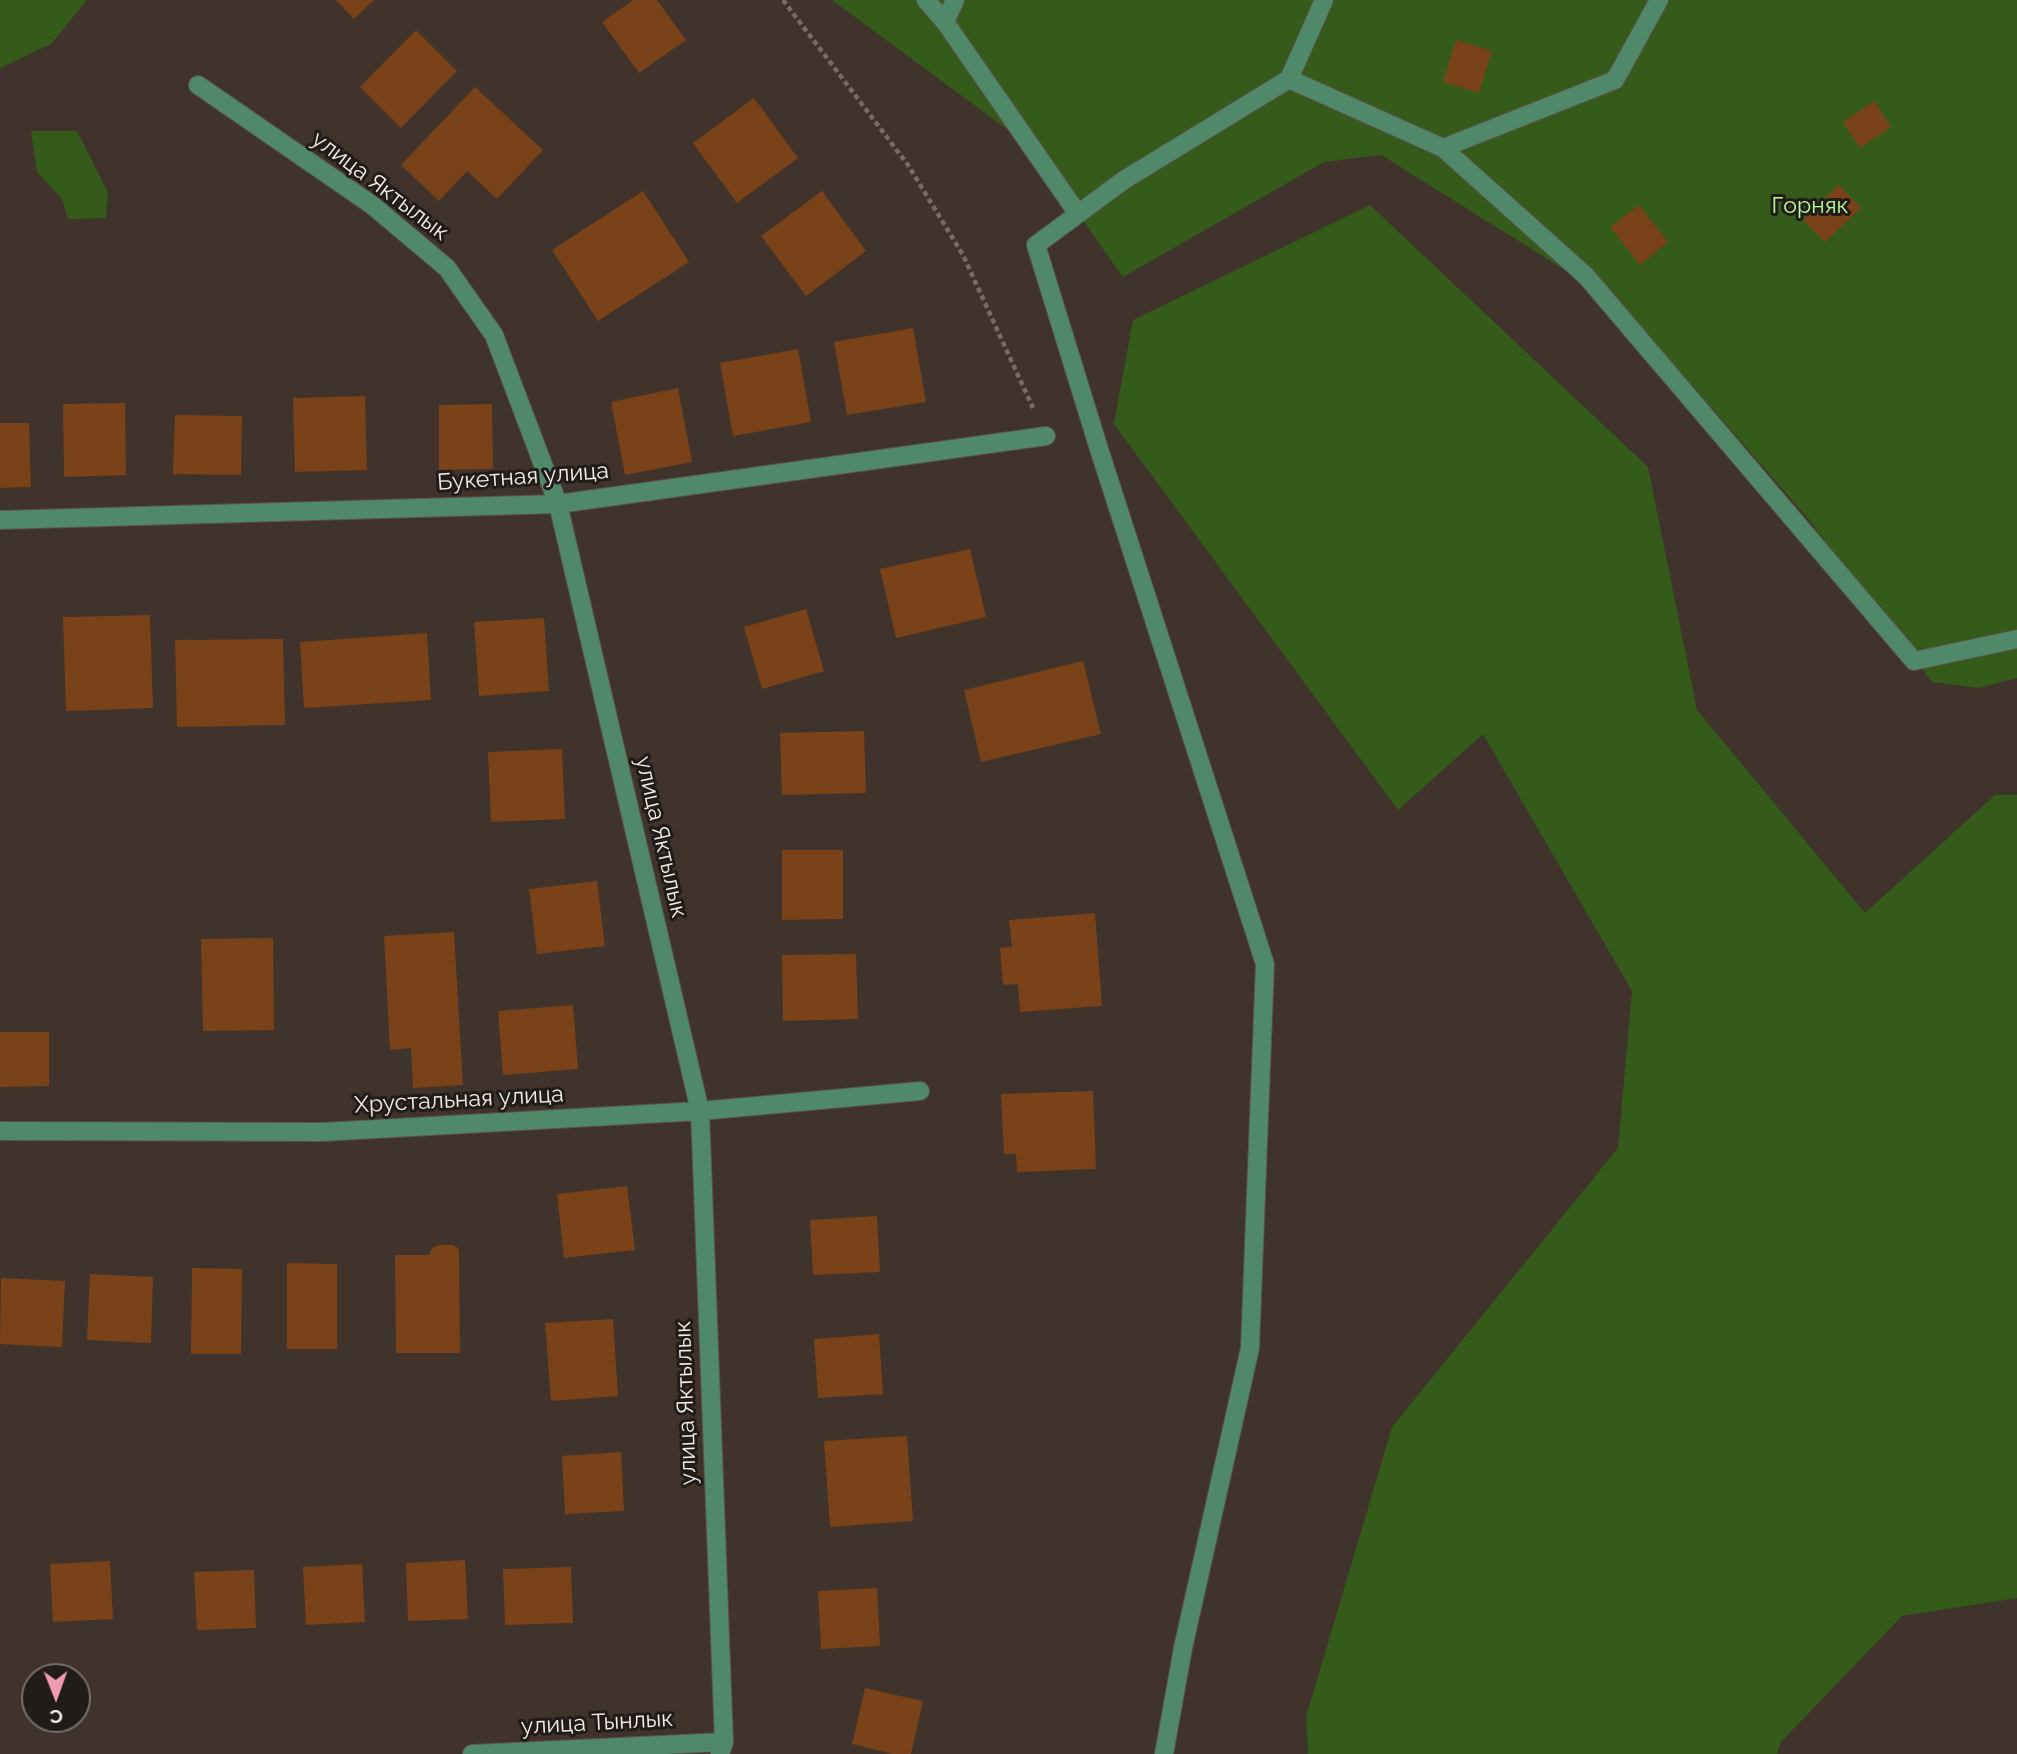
<!DOCTYPE html>
<meta charset="utf-8">
<style>
body{margin:0}
#map{position:relative;width:2017px;height:1754px;overflow:hidden;background:#3f332c;font-family:Raleway,sans-serif}
canvas{display:block}
.north{position:absolute;left:21px;top:1663px;width:70px;height:70px;box-sizing:border-box;background:#211c19;border:2px solid #756f6b;border-radius:50%;rotate:179deg;font-size:19px;font-weight:700;line-height:28px;text-align:center;color:#f3ece7}
.north::after{content:'';display:block;margin:auto;width:24px;height:32px;background:#f19ab1;clip-path:polygon(50% 0,100% 100%,50% 72%,0 100%)}
</style>
<div id="map">
<canvas width="2017" height="1754"></canvas>
<div class="north">С</div>
</div>
<script>
const g = document.querySelector('canvas').getContext('2d');
g.lineJoin = 'round';
function paint(path, color) { g.fillStyle = color; g.fill(path, 'evenodd'); }
const poly = rows => new Path2D(rows.map(r => 'M' + r).join(''));
function trace(path, color, width, dash) { g.strokeStyle = color; g.lineWidth = width; g.lineCap = dash ? 'butt' : 'round'; g.setLineDash(dash || []); g.stroke(path); }
function write(font, color, halo, rows, align = 'center') {
  g.font = font + ' Raleway,sans-serif'; g.lineWidth = 6; g.setLineDash([]); g.textBaseline = 'middle'; g.strokeStyle = halo; g.fillStyle = color; for (const [text, x, y, turn = 0] of rows) {
    g.save(); g.translate(x, y); g.rotate((+turn || 0) * Math.PI / 180); g.textAlign = isNaN(turn) ? turn : align; if (halo) g.strokeText(text, 0, 0); g.fillText(text, 0, 0); g.restore();
  }
}
const green = poly([
 [0,0,87,0,51,44,0,68],
 [832,0,2017,0,2017,678,1979,688,1932,682,1806,516,1624,307,1381,155,1324,162,1123,277,1031,147],
 [31,131,77,131,108,193,106,218,68,219,62,199,37,172],
 [1370,205,1648,467,1697,710,1865,913,1995,795,2017,795,2017,1598,1902,1616,1781,1742,1777,1754,1308,1754,1306,1717,1392,1427,1618,1148,1632,991,1483,734,1398,810,1114,424,1133,320]
]);
const building = poly([
 [336,0,374,0,354,19],
 [633,0,657,0,686,40,639,73,602,22],
 [416,30,457,71,401,128,360,87],
 [1456,40,1492,51,1479,93,1443,82],
 [475,87,543,150,497,199,467,171,439,201,401,165],
 [754,98,798,158,737,203,693,143],
 [1874,101,1891,127,1860,148,1843,122],
 [1839,185,1861,208,1825,242,1803,220],
 [643,191,689,262,598,321,552,250],
 [822,191,866,251,806,296,761,236],
 [1639,205,1668,242,1640,265,1610,227],
 [913,328,926,402,847,415,834,342],
 [798,349,811,422,733,436,720,363],
 [678,388,692,462,625,475,611,402],
 [365,396,367,470,295,472,293,398],
 [125,403,126,475,64,477,63,404],
 [492,404,493,469,439,470,439,405],
 [175,415,242,416,241,475,173,474],
 [0,423,29,423,31,487,0,488],
 [970,549,986,617,896,638,880,569],
 [806,609,824,671,762,689,744,627],
 [150,615,153,708,66,711,63,617],
 [544,618,549,691,479,696,474,622],
 [427,633,431,700,304,708,300,642],
 [283,639,285,725,177,727,175,640],
 [1083,661,1101,734,981,762,964,690],
 [864,731,866,793,782,795,780,733],
 [562,749,565,819,491,822,488,752],
 [782,850,843,850,843,919,782,920],
 [597,881,605,946,537,954,529,889],
 [1095,913,1102,1006,1020,1012,1018,984,1003,985,1000,948,1012,947,1009,920],
 [454,932,463,1085,413,1088,411,1048,390,1050,384,936],
 [273,938,274,1030,203,1031,201,939],
 [856,954,858,1019,783,1021,782,955],
 [573,1005,578,1069,503,1075,498,1011],
 [0,1032,49,1032,49,1086,0,1087],
 [1093,1091,1096,1169,1017,1172,1016,1154,1004,1154,1001,1094],
 [627,1186,635,1250,564,1258,557,1194],
 [877,1216,880,1272,813,1275,810,1220],
 [439,1245,453,1245,459,1249,460,1353,396,1353,395,1255,429,1255,433,1247],
 [287,1263,337,1264,337,1349,287,1349],
 [192,1268,242,1269,241,1354,191,1354],
 [90,1274,153,1277,151,1343,87,1340],
 [1,1278,65,1281,62,1347,0,1344],
 [613,1319,618,1396,551,1401,545,1323],
 [879,1334,883,1394,818,1398,814,1339],
 [907,1436,913,1521,830,1527,824,1441],
 [621,1452,624,1511,565,1514,562,1456],
 [465,1560,468,1619,408,1621,406,1563],
 [110,1561,113,1619,53,1622,50,1564],
 [362,1564,365,1622,306,1625,303,1567],
 [571,1567,573,1623,505,1625,503,1569],
 [254,1570,256,1628,197,1630,194,1572],
 [877,1588,880,1646,821,1649,818,1591],
 [865,1688,923,1701,911,1754,893,1754,852,1744]
]);
const path = poly([
 [783,0,908,165,963,255,1033,408]
]);
const minor = poly([
 [926,0,945,22,1078,214],
 [945,22,955,0],
 [1289,79,1324,0],
 [198,85,372,205,447,268,494,335,558,504,700,1111,724,1742,720,1754],
 [1443,148,1615,80,1659,0],
 [0,520,558,504,1046,436],
 [0,1131,323,1132,700,1111,920,1091],
 [472,1754,724,1742],
 [1164,1754,1183,1648,1250,1348,1265,964,1099,449,1036,245,1124,180,1289,79,1443,148,1586,276,1914,661,2017,639]
]);
const streetNames = [
 ["улица Яктылык",380,186,37],
 ["Букетная улица",523,477,-4],
 ["улица Яктылык",661,837,77],
 ["Хрустальная улица",459,1100,-3],
 ["улица Яктылык",686,1403,-92],
 ["улица Тынлык",597,1723,-3]
];
const parkNames = [
 ["Горняк",1810,206]
];
paint(green, '#345b1a');
paint(building, '#794218');
trace(minor, '#5c514a', 20);
trace(path, '#766c65', 4.5, [5, 3.5]);
trace(minor, '#508969', 18);
write('23px', '#f3ece7', '#211c19', streetNames);
write('23px', '#b7f994', '#211c19', parkNames);
</script>
